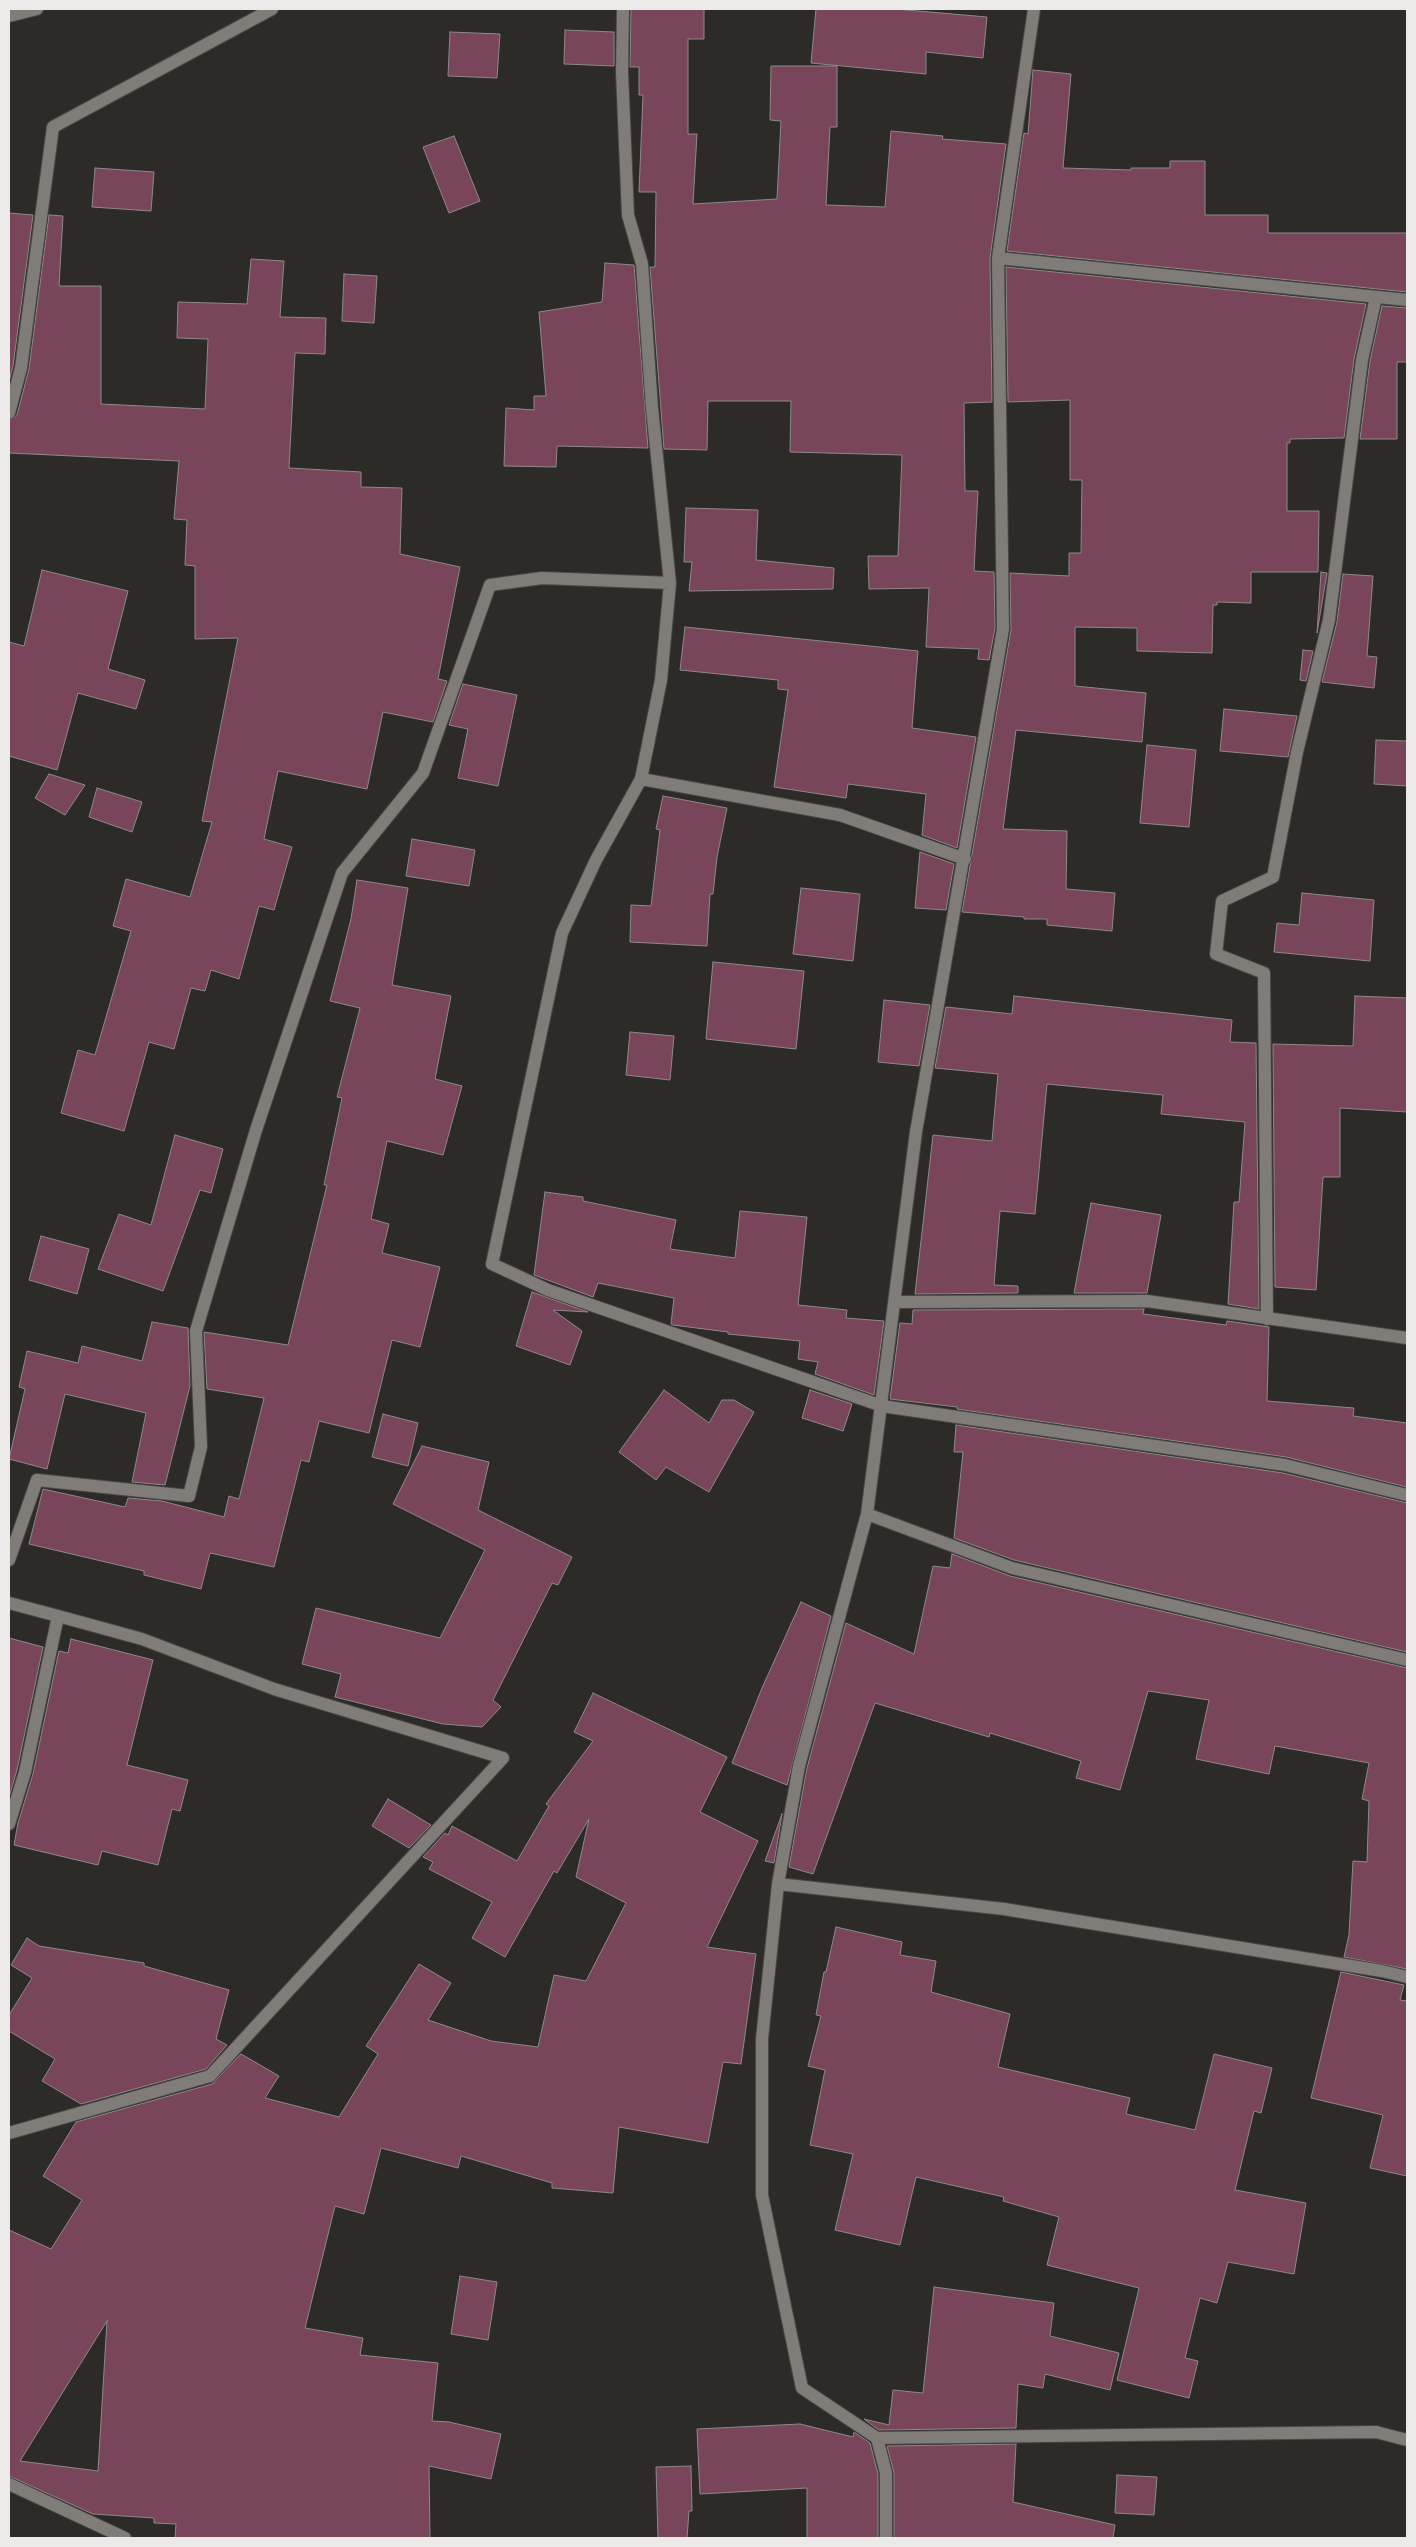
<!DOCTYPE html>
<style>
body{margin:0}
#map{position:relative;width:1416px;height:2547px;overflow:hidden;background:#2d2b28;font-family:"Archivo Narrow",sans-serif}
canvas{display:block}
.frame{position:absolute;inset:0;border:10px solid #ebeae8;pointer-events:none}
</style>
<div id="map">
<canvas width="1416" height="2547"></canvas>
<div class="frame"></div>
</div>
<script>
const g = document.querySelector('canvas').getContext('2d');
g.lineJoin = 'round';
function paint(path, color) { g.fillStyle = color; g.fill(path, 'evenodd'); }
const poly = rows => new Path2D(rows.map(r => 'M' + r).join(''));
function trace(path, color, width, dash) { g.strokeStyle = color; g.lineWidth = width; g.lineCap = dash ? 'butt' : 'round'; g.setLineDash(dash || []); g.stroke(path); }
const building = poly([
 [631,9,704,9,704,39,688,39,688,134,697,134,693,204,777,199,781,121,770,120,771,66,837,66,837,127,830,127,826,205,885,207,891,131,943,136,942,139,1006,144,990,258,992,402,964,403,965,491,978,491,974,571,994,572,995,628,989,660,978,659,979,649,926,647,929,588,869,589,868,556,898,556,902,455,790,452,791,401,708,401,707,450,664,449,650,267,655,267,656,192,639,192,643,95,639,95,639,67,630,67,631,9],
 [816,9,895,9,987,17,983,58,926,52,926,74,811,63,816,9],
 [565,30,614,32,614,66,564,64,565,30],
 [450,32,500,34,497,78,448,76,450,32],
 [1033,70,1071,74,1063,168,1131,170,1131,168,1170,168,1170,161,1205,161,1205,215,1268,215,1268,233,1407,233,1407,292,1007,251,1024,133,1028,134,1033,70],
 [454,136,480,201,449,213,423,147,454,136],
 [95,168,154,172,151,211,92,207,95,168],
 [9,213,33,215,13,366,9,382,9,213],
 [49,215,63,216,59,286,101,286,101,404,205,409,208,339,177,338,178,302,247,304,251,259,284,261,280,317,326,318,325,354,295,353,289,468,361,472,361,487,402,488,400,554,460,567,438,679,447,681,433,722,383,712,367,789,278,771,264,839,292,847,274,910,259,906,239,979,211,970,205,991,191,988,174,1049,149,1042,124,1131,61,1113,78,1050,95,1055,131,931,113,926,126,879,190,897,212,822,202,821,238,638,195,639,195,566,185,565,187,520,174,519,179,461,9,453,9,421,17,415,29,369,49,215],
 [605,263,634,265,648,448,557,446,556,467,504,466,506,408,534,410,534,396,546,396,539,312,602,302,605,263],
 [1006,267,1366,304,1354,359,1344,438,1290,439,1290,443,1287,443,1287,511,1319,511,1318,572,1251,572,1251,603,1217,602,1217,605,1213,605,1212,653,1137,651,1137,628,1075,627,1075,686,1146,693,1142,742,1016,730,1003,829,1067,831,1066,889,1115,893,1112,931,1047,925,1047,919,1024,919,1024,917,962,912,1011,630,1010,573,1069,576,1069,553,1081,553,1082,480,1070,480,1070,400,1008,402,1006,267],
 [344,274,377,276,374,323,342,321,344,274],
 [1382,306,1407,308,1407,362,1397,362,1397,439,1360,439,1370,361,1382,306],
 [686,508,758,510,756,560,834,568,833,589,689,591,692,562,684,562,686,508],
 [42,570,128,591,108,669,145,680,136,709,78,693,57,770,9,756,9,642,24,646,42,570],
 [1321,572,1327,573,1317,633,1321,572],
 [1343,574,1373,576,1367,656,1377,657,1374,688,1322,682,1337,622,1343,574],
 [685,627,918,651,912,728,976,737,957,848,922,835,926,794,848,784,846,798,774,787,788,690,778,689,778,680,680,670,685,627],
 [1303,650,1313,651,1306,681,1300,680,1303,650],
 [463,684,517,695,498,786,458,778,468,729,449,725,463,684],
 [1224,709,1297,716,1288,757,1220,751,1224,709],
 [1376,740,1407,741,1407,786,1374,784,1376,740],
 [1147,745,1196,750,1189,827,1140,823,1147,745],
 [49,774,85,785,65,815,35,798,49,774],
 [97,788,142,802,132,832,89,817,97,788],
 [663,796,727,808,717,857,713,894,710,894,707,946,630,942,631,905,651,906,660,830,656,829,663,796],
 [412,839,475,850,469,886,406,876,412,839],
 [920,852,954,864,946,910,915,908,920,852],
 [357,880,408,888,392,985,451,996,435,1079,462,1086,443,1155,387,1141,371,1219,389,1224,382,1253,440,1267,420,1347,392,1340,369,1433,319,1421,309,1462,301,1460,274,1567,210,1553,201,1589,144,1575,144,1571,29,1544,43,1489,125,1507,128,1498,162,1501,224,1517,229,1496,239,1499,264,1398,207,1389,204,1332,288,1345,327,1185,324,1185,342,1098,337,1097,360,1008,330,1001,351,919,357,880],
 [801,888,860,894,853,961,793,954,801,888],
 [1302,893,1374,900,1370,961,1274,952,1277,923,1299,925,1302,893],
 [713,962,804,971,796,1049,706,1039,713,962],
 [1014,996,1232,1020,1230,1042,1256,1043,1259,1309,1228,1304,1234,1202,1239,1202,1245,1122,1161,1114,1163,1095,1047,1084,1035,1214,1000,1211,994,1285,1018,1286,1018,1293,915,1294,933,1135,992,1141,998,1074,935,1068,946,1007,1012,1014,1014,996],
 [1355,996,1407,998,1407,1112,1340,1108,1340,1177,1323,1177,1316,1290,1275,1287,1273,1044,1353,1046,1355,996],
 [884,1000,930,1005,919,1066,878,1062,884,1000],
 [630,1032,674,1036,670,1080,626,1075,630,1032],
 [175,1135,223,1149,211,1193,200,1190,163,1291,98,1269,119,1214,151,1225,175,1135],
 [545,1192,583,1197,583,1201,676,1220,670,1249,735,1258,740,1211,807,1217,798,1305,847,1310,846,1318,884,1321,874,1395,815,1374,818,1362,798,1359,800,1341,728,1334,728,1332,673,1325,671,1324,674,1298,598,1283,593,1297,534,1275,545,1192],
 [1091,1203,1161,1215,1147,1293,1074,1293,1091,1203],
 [41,1236,89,1249,77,1294,29,1280,41,1236],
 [532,1292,588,1312,553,1310,582,1331,570,1365,516,1346,532,1292],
 [1144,1309,1143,1314,1226,1325,1227,1321,1269,1327,1267,1401,1354,1408,1353,1416,1407,1423,1407,1487,1286,1457,957,1409,957,1407,890,1399,900,1323,912,1324,913,1310,1144,1309],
 [152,1322,188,1328,190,1386,165,1485,132,1482,146,1413,65,1394,47,1469,9,1459,25,1389,19,1387,27,1351,78,1363,82,1346,142,1361,152,1322],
 [664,1390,709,1423,722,1400,734,1400,754,1412,709,1492,666,1467,656,1480,619,1452,664,1390],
 [810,1390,852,1404,843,1431,802,1418,810,1390],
 [383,1414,418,1423,408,1466,372,1457,383,1414],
 [956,1425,1283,1473,1407,1503,1407,1652,1014,1560,954,1538,963,1452,954,1452,956,1425],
 [422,1446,489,1462,478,1510,572,1557,558,1585,552,1583,493,1700,501,1707,482,1727,443,1724,335,1697,341,1674,302,1664,316,1608,440,1638,485,1550,393,1504,422,1446],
 [952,1554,1010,1576,1407,1668,1407,1969,1344,1957,1349,1935,1353,1861,1367,1862,1369,1801,1362,1799,1369,1763,1275,1746,1269,1774,1196,1759,1209,1700,1148,1691,1120,1790,1076,1778,1081,1761,990,1733,989,1737,875,1703,813,1874,789,1867,807,1768,846,1623,914,1654,933,1566,950,1568,952,1554],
 [801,1602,831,1616,787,1785,732,1763,762,1688,801,1602],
 [9,1638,43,1647,17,1770,9,1797,9,1638],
 [71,1639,153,1660,127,1765,188,1780,180,1811,172,1809,158,1865,102,1851,98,1865,14,1845,18,1823,33,1774,59,1651,68,1653,71,1639],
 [593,1693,727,1757,700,1812,758,1841,707,1947,756,1954,741,2064,723,2062,708,2143,619,2127,613,2193,552,2188,552,2183,461,2156,458,2168,381,2148,364,2214,335,2206,305,2328,363,2338,360,2355,438,2363,432,2421,449,2422,501,2434,491,2479,429,2466,430,2538,175,2538,176,2524,154,2523,154,2518,93,2514,9,2476,9,2230,51,2249,82,2200,43,2176,76,2122,212,2084,241,2054,279,2076,265,2098,339,2117,378,2054,366,2046,419,1964,451,1983,428,2020,491,2041,538,2047,554,1975,586,1981,626,1903,576,1877,589,1819,557,1873,554,1871,505,1957,472,1938,492,1902,429,1869,433,1862,423,1857,445,1833,448,1835,452,1826,517,1861,549,1806,546,1804,593,1741,574,1732,593,1693],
 [107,2321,98,2471,20,2461,107,2321],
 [388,1799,431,1825,409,1848,372,1826,388,1799],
 [782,1814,774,1863,765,1861,782,1814],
 [836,1927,902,1942,900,1955,936,1961,931,1992,1010,2014,998,2067,1130,2098,1126,2114,1195,2130,1214,2054,1272,2068,1261,2113,1254,2111,1235,2190,1306,2203,1294,2274,1228,2262,1217,2303,1200,2298,1185,2358,1198,2361,1189,2398,1117,2380,1139,2288,1047,2265,1059,2217,1003,2201,1004,2197,916,2177,900,2245,835,2230,853,2154,810,2145,825,2070,808,2066,821,2016,816,2015,824,1972,826,1972,836,1927],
 [27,1938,39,1946,144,1963,144,1966,229,1990,216,2039,227,2045,206,2069,81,2104,42,2081,55,2059,9,2031,9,2015,32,1978,11,1965,27,1938],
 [1341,1972,1404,1985,1400,2000,1407,2001,1407,2176,1370,2168,1383,2115,1311,2098,1341,1972],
 [460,2276,497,2282,488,2340,451,2334,460,2276],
 [934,2287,1054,2303,1050,2336,1119,2353,1110,2390,1045,2374,1043,2388,1018,2384,1016,2428,879,2430,864,2419,889,2425,893,2390,923,2393,934,2287],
 [800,2424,853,2437,854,2432,870,2443,878,2474,878,2538,807,2538,807,2488,700,2494,697,2429,800,2424],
 [1016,2444,1013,2502,1115,2525,1113,2538,894,2538,894,2473,887,2446,1016,2444],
 [691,2466,692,2511,689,2511,687,2538,658,2538,656,2467,691,2466],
 [1117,2475,1157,2477,1154,2515,1115,2513,1117,2475]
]);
const minor = poly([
 [623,9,622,72,628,215,642,264,652,408,670,583,661,680,641,779,596,860,562,933,492,1264,548,1290,882,1406,1285,1465,1407,1495],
 [9,16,37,9],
 [998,258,1034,9],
 [9,413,21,368,53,127,272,9],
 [641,779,840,815,965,859],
 [895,1302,1147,1301,1407,1338],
 [1267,1319,1264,973,1216,954,1222,901,1273,877,1297,752,1329,620,1362,360,1376,297],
 [867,1514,1012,1568,1407,1660],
 [9,1560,37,1480,189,1496,201,1447,196,1331,256,1130,342,873,423,773,490,585,542,578,670,583],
 [9,1603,58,1616,25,1772,9,1824],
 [778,1884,1004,1909,1382,1971,1407,1977],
 [9,2133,210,2076,503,1758,274,1689,142,1639,58,1616],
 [877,2438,1376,2432,1407,2440],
 [9,2484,125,2538],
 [886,2538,886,2473,877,2438,802,2388,762,2195,762,2039,778,1884,799,1766,867,1514,916,1132,1003,629,998,258,1407,300]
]);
paint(building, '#79455b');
trace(building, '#8e898b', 1);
trace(minor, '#494745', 14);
trace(minor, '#807d79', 12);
</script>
